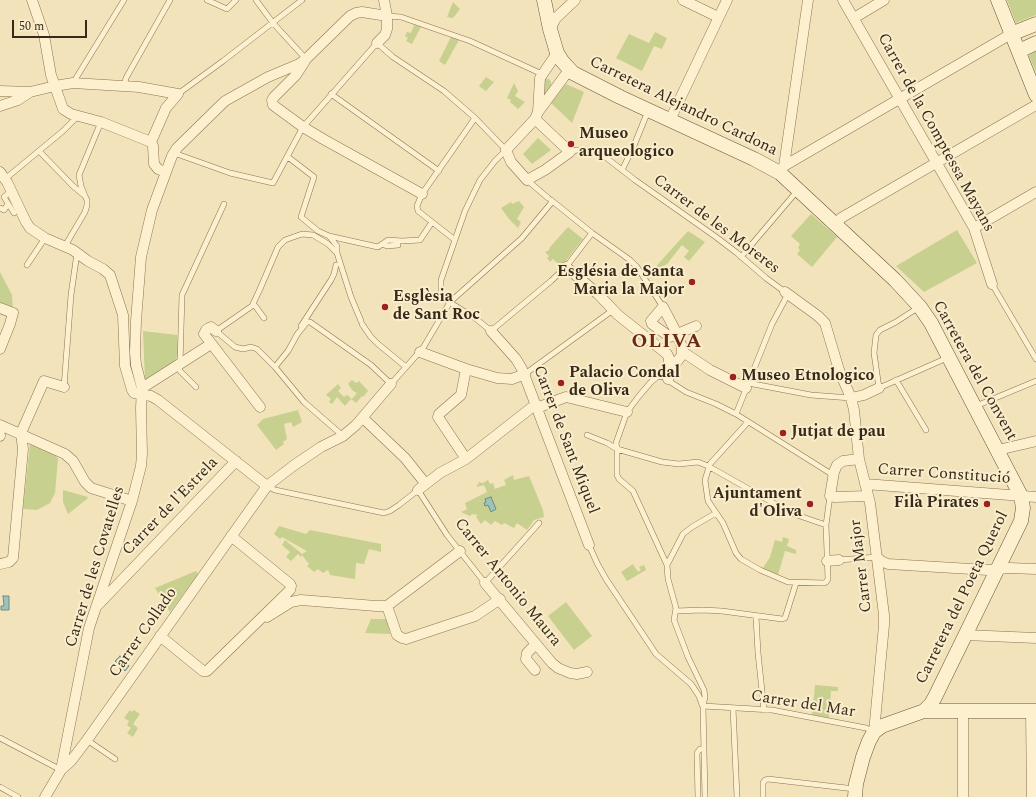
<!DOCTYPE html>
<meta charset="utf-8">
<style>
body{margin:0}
#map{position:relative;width:1036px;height:797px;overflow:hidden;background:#f2e3bb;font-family:Spectral,serif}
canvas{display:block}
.scale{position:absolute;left:12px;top:20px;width:75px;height:18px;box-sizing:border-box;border:2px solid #382a1a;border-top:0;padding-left:5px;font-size:12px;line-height:14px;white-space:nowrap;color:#382a1a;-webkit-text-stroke:3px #f9edcc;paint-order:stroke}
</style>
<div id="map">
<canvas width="1036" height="797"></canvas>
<div class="scale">50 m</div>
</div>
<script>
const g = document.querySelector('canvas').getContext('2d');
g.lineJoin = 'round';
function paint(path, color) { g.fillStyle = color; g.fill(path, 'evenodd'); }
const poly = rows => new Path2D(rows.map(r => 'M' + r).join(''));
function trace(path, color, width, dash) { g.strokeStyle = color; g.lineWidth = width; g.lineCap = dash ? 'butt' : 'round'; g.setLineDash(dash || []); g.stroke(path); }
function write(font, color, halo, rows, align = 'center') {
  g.font = font + ' Spectral,serif'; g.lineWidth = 4; g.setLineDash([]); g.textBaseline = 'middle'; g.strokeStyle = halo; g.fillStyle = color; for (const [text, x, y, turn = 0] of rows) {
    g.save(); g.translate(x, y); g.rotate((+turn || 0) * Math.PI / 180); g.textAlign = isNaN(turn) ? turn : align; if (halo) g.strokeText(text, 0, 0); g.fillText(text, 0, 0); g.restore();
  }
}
const green = poly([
 [1007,0,1036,0,1036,15,1016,23],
 [453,2,460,9,453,18,447,17],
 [414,25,421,27,412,44,406,41,408,38,405,36,407,32,411,33],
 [655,32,667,38,662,49,654,46,642,71,616,58,629,34,649,43],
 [451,37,459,40,445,65,439,61],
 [1036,51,1036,72,1029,56,1031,53],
 [486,77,494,82,486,91,479,86],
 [544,79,549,79,551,82,551,88,543,96],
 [514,83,518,91,515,96,525,102,518,109,510,102,511,100,507,98],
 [566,84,584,92,572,123,551,103],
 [538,138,551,150,532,164,523,154],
 [519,201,524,207,517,219,521,222,518,228,509,219,501,208,511,202,512,204],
 [811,214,837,237,812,267,797,254,800,250,798,248,800,244,791,236],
 [568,227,583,239,561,267,553,259,550,262,547,258,549,256,545,252,549,250,550,247],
 [957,230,977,263,924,292,896,266],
 [688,231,705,242,689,261,684,257,689,251,682,245,667,264,659,268,654,274,651,272],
 [0,272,12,295,13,313,0,308],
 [143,331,177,335,178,353,175,362,151,378,145,379],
 [352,380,356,383,359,381,368,391,363,397,362,396,356,403,351,399,345,406,337,397,332,404,329,402,331,399,326,395,338,384,341,388,338,391,344,397,347,395,352,399,357,393,353,391,348,384],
 [298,410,302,422,293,427,291,422,284,424,287,439,283,442,284,444,276,450,257,425,263,419],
 [30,444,55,454,58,459,55,493,50,503,37,510,23,509],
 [513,475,514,480,529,476,543,510,544,517,534,520,527,530,517,523,514,528,504,523,502,525,495,521,491,525,485,520,481,524,476,517,478,515,472,514,470,516,461,512,467,509,465,503,487,492,484,485,477,487,477,485,479,484,478,482,483,483,488,480,490,484,493,483,495,489,506,485,504,480],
 [63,490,88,497,87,499,68,514,63,502],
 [279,526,306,534,310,530,381,544,381,552,369,549,364,564,356,563,355,579,330,575,328,570,323,573,318,569,314,572,307,566,309,564,302,555,301,557,298,554,291,561,286,557,290,552,282,545,285,540,302,554,307,551,282,537,280,539,274,534],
 [783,537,789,539,787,546,796,550,796,554,785,551,778,575,763,568,770,557,775,540,782,542],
 [633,564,638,572,641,570,639,567,644,565,646,570,627,581,621,572],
 [196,571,198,574,170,612,155,588],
 [566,602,592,636,574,650,548,616],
 [371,619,387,619,390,634,365,633],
 [815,685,838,687,838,691,831,691,829,718,812,715],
 [130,710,132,712,134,710,140,714,133,724,138,728,133,737,127,733,131,728,127,725,129,721,124,718]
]);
const water = poly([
 [491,497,496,509,491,512,488,505,485,506,484,503,486,502,485,499,491,497],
 [3,596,9,596,9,610,1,610,1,606,4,606,3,596],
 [120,656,129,666,125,671,115,661,120,656]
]);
const lane = poly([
 [207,0,227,9,236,0],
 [256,0,273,23,306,59],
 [387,16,401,17,470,41,542,74],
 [73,83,124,0],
 [124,86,126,78,170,0],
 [178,94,223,61,302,0],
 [331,94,439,171],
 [39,151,73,186,85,196,87,200,87,205,85,212,65,246],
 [570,152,577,150,588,150,604,156,635,180,716,237,737,253,766,278,785,292],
 [174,153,230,173,273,183,303,127,377,43,393,57,444,91,475,118,506,150,495,161,480,180,465,211,441,280,441,293,446,300,475,318,491,331,551,281,566,267,592,233],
 [288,157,314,177,301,217,318,231,329,236,337,246,337,253,351,297,361,321],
 [622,170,633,148,648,111],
 [5,179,63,131,78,116],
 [527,180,548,198],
 [11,191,4,197,14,213],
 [85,196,81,186,79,175,101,122],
 [551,200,592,233,630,260,637,267,663,307],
 [0,208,4,210,8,204],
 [329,236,378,247,388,240,402,241,420,240,432,222],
 [455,240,418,211,417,206,422,194,475,118],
 [382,244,387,246,398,245],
 [337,253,328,244,313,235,302,234,285,240,278,247,260,289,252,306,216,331,235,347,243,349,251,347,257,349,275,367,304,402,343,436],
 [741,257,798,190],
 [27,265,45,238],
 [992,284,1036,359],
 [253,304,256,307,264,318],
 [919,307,896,322,880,330,876,335,874,353,879,388,947,358],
 [362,324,371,337,378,344,406,367],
 [301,326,331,280,334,274,336,265],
 [296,336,307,322,310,322,371,365,391,384,423,348,450,302,522,238,552,202],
 [180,364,182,295,224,204],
 [177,366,181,372,196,387],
 [275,367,288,351,298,333],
 [525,374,613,310],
 [668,376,657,377,651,382,639,396,627,412,616,443,617,449,617,475,619,479,633,491,667,565,668,579,676,608,674,620,688,657,704,690,705,697,703,706,705,797],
 [668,379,672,383,686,392,716,404,736,414,833,475],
 [896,380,926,430],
 [748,383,811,395,851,398],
 [64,387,71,295,77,253],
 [976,406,1036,381],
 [736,414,772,324,788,294],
 [748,422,710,464,705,480,708,501,723,523,736,553,741,559,760,570,788,582,824,583,826,582,828,579,826,525,830,496],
 [587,435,607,443,617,449,662,462,679,464,698,462,708,466,791,513,826,525],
 [267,486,275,490,384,513,390,511,399,505,418,490,447,535,485,583,539,523],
 [589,545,597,563,606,579,656,654,691,684,699,696,702,705],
 [839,560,877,557],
 [667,565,683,534,692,527,716,513],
 [676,611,703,610,722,611,782,619,785,618,796,583],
 [756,617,758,653,764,710],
 [703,706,772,710,866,728,873,731],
 [733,708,737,797],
 [0,738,61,770],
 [87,740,115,759],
 [0,787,18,797],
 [698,797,697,753,700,749,703,749],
 [763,797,763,783,765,780,768,779,855,789]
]);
const street = poly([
 [32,0,44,35,51,75,63,109,71,114,101,122,151,142],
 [683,0,718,17],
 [843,0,974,228,992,284],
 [854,18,884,0],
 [550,29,556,18,575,0],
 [377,43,385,35,387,29,387,16,384,0],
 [305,61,296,75,274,97,272,100,273,105,303,127,323,139,422,194],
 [0,91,30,92,55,86,73,83,139,87,178,94],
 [0,106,18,100,30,92],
 [538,112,540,78,557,53],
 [535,119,570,152,545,170,527,180,511,162,506,150,535,119,538,112,569,70],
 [670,120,727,0],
 [784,166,808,0],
 [0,172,7,182,26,222,30,228,45,238,73,250,88,261,103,269,110,275,123,315,125,366,132,390,134,393,151,396,158,400,267,486],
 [165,172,158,169,154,164,153,146,151,142,166,108,178,94],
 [780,173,784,166,1011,34],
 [836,224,841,218,1036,105],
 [974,228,1036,192],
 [566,267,598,294,618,315,667,354,669,358,669,372],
 [785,292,818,316,825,323,839,370,851,398,854,410,859,459,870,503,884,615,884,625,874,732],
 [0,308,13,313,10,324,0,349],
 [216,331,211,327,209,328,206,330,204,334,260,407],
 [491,331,516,359,522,369,589,545],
 [420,352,466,369,497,378,512,379,525,374],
 [683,352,710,370,746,388],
 [466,369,461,395,439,414,438,417,466,459],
 [668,379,669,372,682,355,682,347,677,334,663,307,651,321,652,324,670,337,677,334,696,326],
 [142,388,211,344],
 [851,398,864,395,879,388],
 [363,418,405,458,425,483],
 [0,425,65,454,73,461,85,482,91,488,132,501],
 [0,436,0,435],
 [998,450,1036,441],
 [859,459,843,461,837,465,834,472,830,496,835,497,868,496],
 [865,484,1036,497],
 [418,490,440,473,466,459,531,408,542,406,566,397,627,412],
 [877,557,881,561,888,564,988,570,1009,568,1036,569],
 [827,561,839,560],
 [0,564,9,562,13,558,23,449,21,433,44,381,64,387],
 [485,583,552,663,558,668,570,673,577,674,587,672],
 [387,606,397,635,402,638,406,639,475,616,500,599],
 [96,607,236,461],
 [267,617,291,602,301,600,376,606,387,606,460,551],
 [965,635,1036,638],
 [160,636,203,671,207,671,290,590,291,586,290,584,231,536],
 [535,670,526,659,527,653,536,644],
 [963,711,963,797],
 [1031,711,1032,797],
 [61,770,89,628,132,501,141,466,142,454,141,408,142,388,136,365,135,352,136,321,141,257,152,210,172,156,177,148,225,101,268,77,299,64,306,59,350,16,356,13,362,12,387,16],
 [45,797,61,770,71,761,87,740,267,486,293,466,321,447,343,436,356,425,391,384]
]);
const secondary = poly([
 [544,0,550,29,557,53,562,61,573,73,620,97,754,159,780,173,895,280,920,307,931,323,1021,496,1023,508,1021,521,935,697,931,704,924,711,882,726,874,732,869,741,863,757,856,784,855,797],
 [998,0,1036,95],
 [1011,34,1036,24],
 [1019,51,1036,43],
 [924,711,1036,711]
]);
const markers = [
 [571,144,4,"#9f211e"],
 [692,282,4,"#9f211e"],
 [385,307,4,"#9f211e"],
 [733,377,4,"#9f211e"],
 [561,383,4,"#9f211e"],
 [783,433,4,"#9f211e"],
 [810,504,4,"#9f211e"],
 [987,504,4,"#9f211e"]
];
const streetNames = [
 ["Carretera Alejandro Cardona",683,107,26],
 ["Carrer de la Comptessa Mayans",935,133,61],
 ["Carrer de les Moreres",716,225,37],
 ["Carretera del Convent",974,371,61],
 ["Carrer de Sant Miquel",565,440,69],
 ["Carrer Constitució",944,475,4],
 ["Carrer de l'Estrela",171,507,-46],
 ["Carrer Major",862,566,-97],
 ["Carrer de les Covatelles",96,567,-73],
 ["Carrer Antonio Maura",507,583,51],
 ["Carretera del Poeta Querol",963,598,-64],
 ["Carrer Collado",144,633,-55],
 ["Carrer del Mar",803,705,9]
];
const poiNames = [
 ["Museo",579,135],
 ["arqueologico",579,153],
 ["Església de Santa",684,273,"right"],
 ["Maria la Major",684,291,"right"],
 ["Esglèsia",393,298],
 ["de Sant Roc",393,316],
 ["Palacio Condal",569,374],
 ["de Oliva",569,392],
 ["Museo Etnologico",741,377],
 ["Jutjat de pau",791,433],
 ["Ajuntament",802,495,"right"],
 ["d'Oliva",802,513,"right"],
 ["Filà Pirates",979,504,"right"]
];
const districtNames = [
 ["OLIVA",667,343]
];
paint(green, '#c7d08f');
paint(water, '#a0c2b9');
trace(water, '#679087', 1);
trace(lane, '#8b7354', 6);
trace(street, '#8b7354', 11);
trace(secondary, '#6c5337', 15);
trace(lane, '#fcf0cf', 5);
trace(street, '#fcf0cf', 10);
trace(secondary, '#fcf0cf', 14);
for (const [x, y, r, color] of markers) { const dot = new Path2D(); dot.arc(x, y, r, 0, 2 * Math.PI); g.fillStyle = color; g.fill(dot); trace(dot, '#f9edcc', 1.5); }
write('16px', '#382a1a', '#f9edcc', streetNames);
write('bold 16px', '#382a1a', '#f9edcc', poiNames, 'left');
g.letterSpacing = '1px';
write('bold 20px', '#692915', '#f9edcc', districtNames);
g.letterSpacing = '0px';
</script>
